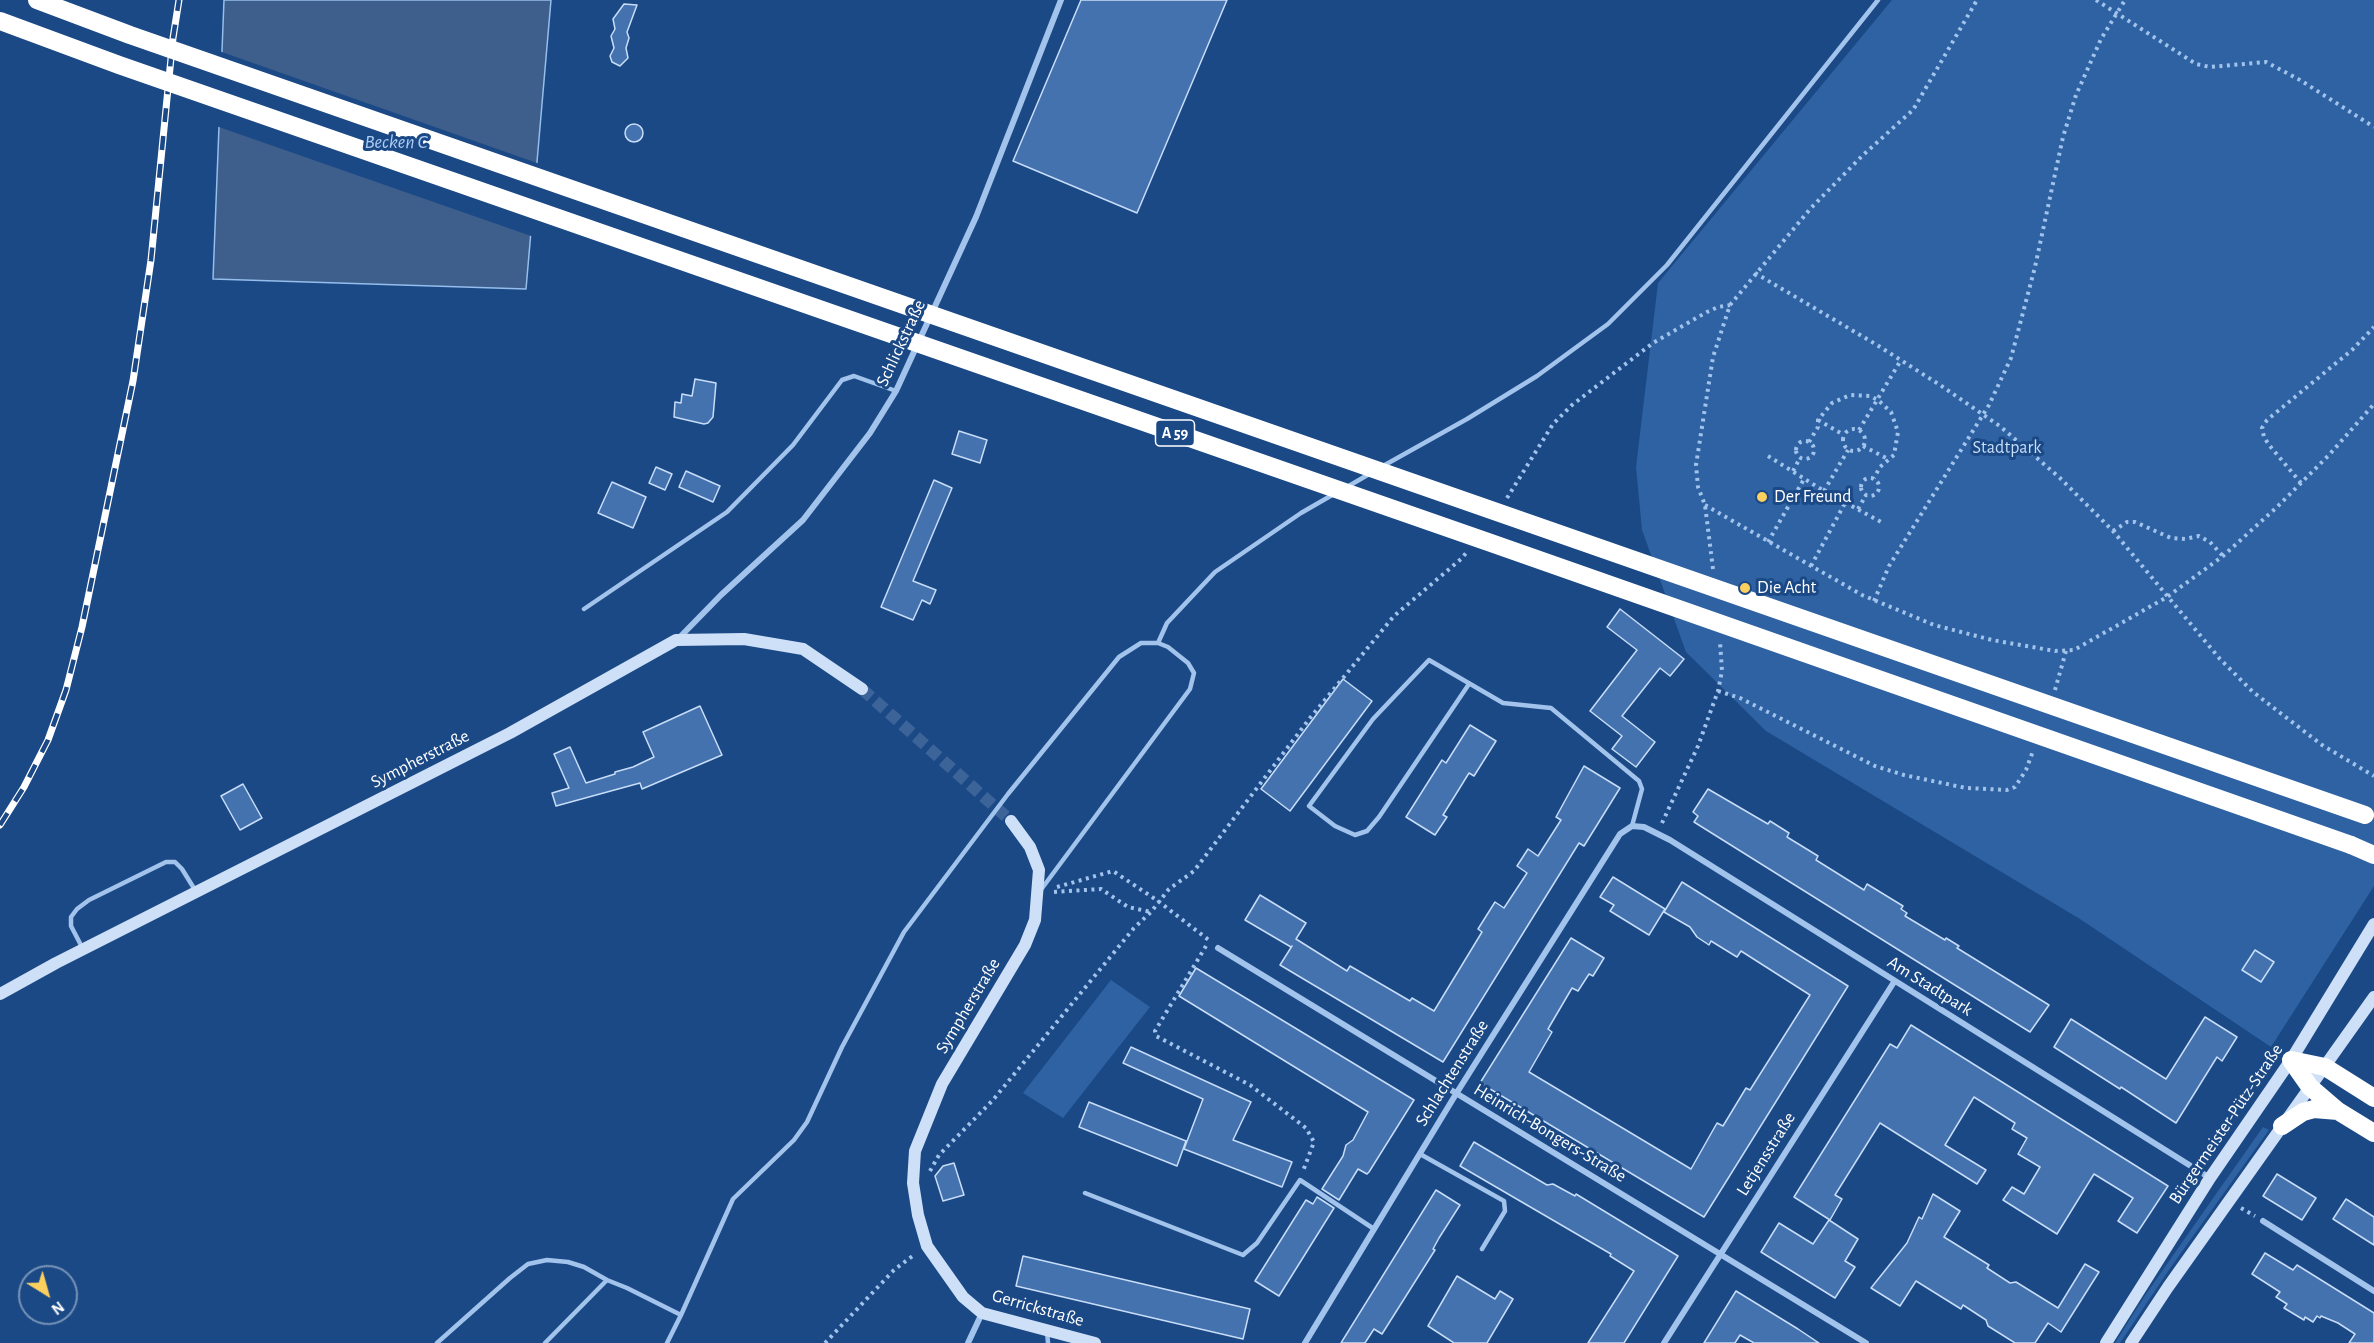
<!DOCTYPE html>
<meta charset="utf-8">
<style>
body{margin:0}
#map{position:relative;width:2374px;height:1343px;overflow:hidden;background:#1b4986;font-family:"Alegreya Sans",sans-serif}
canvas{display:block}
.north{position:absolute;left:18px;top:1265px;width:60px;height:60px;box-sizing:border-box;background:#1b4986;border:2px solid #7692b6;border-radius:50%;rotate:143deg;font-size:16px;font-weight:700;line-height:24px;text-align:center;color:#fff}
.north::after{content:'';display:block;margin:auto;width:21px;height:27px;background:#fcd05f;clip-path:polygon(50% 0,100% 100%,50% 72%,0 100%)}
</style>
<div id="map">
<canvas width="2374" height="1343"></canvas>
<div class="north">N</div>
</div>
<script>
const g = document.querySelector('canvas').getContext('2d');
g.lineJoin = 'round';
function paint(path, color) { g.fillStyle = color; g.fill(path, 'evenodd'); }
const poly = rows => new Path2D(rows.map(r => 'M' + r).join(''));
function trace(path, color, width, dash) { g.strokeStyle = color; g.lineWidth = width; g.lineCap = dash ? 'butt' : 'round'; g.setLineDash(dash || []); g.stroke(path); }
function write(font, color, halo, rows, align = 'center') {
  g.font = font + ' "Alegreya Sans",sans-serif'; g.lineWidth = 6; g.setLineDash([]); g.textBaseline = 'middle'; g.strokeStyle = halo; g.fillStyle = color; for (const [text, x, y, turn = 0] of rows) {
    g.save(); g.translate(x, y); g.rotate((+turn || 0) * Math.PI / 180); g.textAlign = isNaN(turn) ? turn : align; if (halo) g.strokeText(text, 0, 0); g.fillText(text, 0, 0); g.restore();
  }
}
const green = poly([
 [1892,0,2374,0,2374,886,2271,1047,2080,919,1766,731,1686,652,1642,530,1636,467,1658,283],
 [1111,980,1150,1007,1063,1118,1023,1093],
 [2263,1127,2269,1130,2171,1267,2120,1343,2115,1343,2146,1294]
]);
const water = poly([
 [224,0,551,0,526,289,213,279,224,0]
]);
const pier = poly([
 [219,51,540,164,534,237,216,126]
]);
const building = poly([
 [1081,0,1227,0,1137,213,1013,161,1081,0],
 [624,4,637,5,627,32,629,38,626,48,628,58,620,66,612,62,610,56,614,48,611,36,615,29,613,19,624,4],
 '625 133a9 9 0 1 1 18 0a9 9 0 1 1-18 0Z',
 [695,379,716,383,713,417,708,423,704,424,674,417,675,402,681,403,682,394,692,396,695,379],
 [959,431,987,440,980,463,952,454,959,431],
 [656,467,672,474,665,490,649,483,656,467],
 [686,471,720,486,713,502,679,487,686,471],
 [934,480,952,488,913,581,936,590,930,604,922,600,913,620,881,607,934,480],
 [612,482,646,497,633,528,598,513,612,482],
 [1620,609,1684,659,1670,676,1660,668,1622,716,1655,742,1636,767,1612,749,1622,736,1590,711,1637,650,1607,627,1620,609],
 [1343,679,1372,701,1290,811,1261,789,1343,679],
 [700,706,722,755,642,789,640,783,556,806,552,793,569,788,554,754,570,747,586,783,615,774,615,772,633,767,654,757,643,732,700,706],
 [1470,725,1496,741,1474,776,1469,773,1443,815,1447,817,1435,835,1406,817,1442,760,1446,763,1470,725],
 [1584,766,1620,788,1584,846,1579,843,1443,1062,1280,965,1292,946,1291,947,1245,920,1260,895,1306,923,1296,939,1347,971,1350,966,1410,1001,1412,998,1434,1011,1482,932,1478,929,1495,902,1504,908,1527,873,1517,866,1528,849,1538,856,1561,820,1556,817,1584,766],
 [243,784,262,818,240,830,221,796,243,784],
 [1708,789,1768,824,1770,821,1789,833,1787,837,1818,856,1816,860,1864,890,1867,884,1903,906,1901,909,1907,913,1905,916,1945,940,1946,938,1959,946,1957,948,2049,1005,2030,1032,1694,822,1698,816,1693,812,1708,789],
 [1613,877,1665,909,1649,935,1610,911,1614,905,1600,897,1613,877],
 [1682,882,1848,986,1704,1217,1480,1083,1571,938,1604,958,1593,976,1589,974,1578,991,1572,988,1548,1029,1552,1032,1529,1072,1691,1169,1717,1123,1723,1126,1746,1088,1750,1090,1810,995,1741,951,1737,957,1711,941,1709,945,1697,937,1690,927,1664,912,1682,882],
 [2255,950,2274,962,2261,982,2242,970,2255,950],
 [1196,968,1414,1100,1369,1172,1367,1174,1358,1169,1339,1200,1322,1189,1343,1156,1346,1145,1353,1140,1368,1112,1179,996,1196,968],
 [2205,1017,2237,1037,2222,1061,2217,1057,2176,1123,2121,1087,2120,1089,2054,1047,2071,1019,2166,1079,2205,1017],
 [1911,1025,2168,1186,2137,1233,2118,1221,2133,1198,2094,1174,2057,1234,2003,1200,2012,1187,2024,1194,2040,1167,2018,1154,2027,1138,2012,1129,2015,1123,1974,1097,1945,1145,1986,1170,1977,1184,1880,1123,1835,1195,1842,1199,1830,1220,1794,1197,1890,1044,1897,1048,1911,1025],
 [1131,1047,1251,1102,1233,1140,1292,1162,1282,1187,1184,1149,1203,1099,1123,1063,1131,1047],
 [1089,1102,1186,1141,1177,1166,1079,1127,1089,1102],
 [1474,1142,1547,1185,1553,1184,1575,1196,1576,1194,1678,1256,1624,1343,1588,1343,1634,1271,1610,1256,1611,1254,1460,1166,1474,1142],
 [954,1163,964,1195,943,1201,935,1176,943,1166,954,1163],
 [2277,1174,2316,1198,2302,1220,2263,1196,2277,1174],
 [1436,1190,1460,1205,1439,1238,1433,1249,1435,1250,1382,1334,1374,1329,1365,1343,1341,1343,1436,1190],
 [1933,1194,1960,1211,1944,1237,1989,1265,1987,1268,2010,1283,2016,1282,2058,1308,2085,1264,2099,1272,2061,1332,2048,1323,2035,1343,2015,1343,1988,1326,1986,1320,1963,1305,1961,1309,1916,1281,1900,1306,1871,1288,1907,1243,1919,1217,1922,1219,1933,1194],
 [1317,1197,1334,1208,1279,1296,1255,1281,1306,1200,1313,1204,1317,1197],
 [2346,1199,2374,1217,2374,1245,2333,1219,2346,1199],
 [1829,1220,1858,1239,1845,1261,1855,1267,1835,1298,1761,1252,1779,1223,1813,1244,1829,1220],
 [2265,1253,2293,1270,2297,1265,2374,1313,2374,1343,2349,1343,2355,1334,2338,1323,2321,1316,2320,1318,2317,1316,2313,1322,2305,1317,2304,1320,2284,1308,2287,1304,2276,1297,2280,1292,2252,1274,2265,1253],
 [1023,1256,1250,1309,1243,1339,1016,1286,1023,1256],
 [1457,1276,1495,1299,1500,1291,1513,1299,1487,1343,1454,1343,1428,1326,1457,1276],
 [1736,1291,1798,1329,1819,1343,1754,1343,1740,1335,1735,1343,1704,1343,1736,1291]
]);
const secondaryTunnel = poly([
 [862,689,1011,821]
]);
const path = poly([
 [2096,0,2196,64,2210,67,2266,62,2300,80,2374,127],
 [1755,273,1877,345,1940,385,2001,427,2060,478,2113,531,2220,659,2253,692,2322,745,2374,776],
 [1818,420,1844,435],
 '1843 440a11 11 0 1 1 22 0a11 11 0 1 1-22 0Z',
 [1859,430,1901,360],
 '1796 450a9 9 0 1 1 18 0a9 9 0 1 1-18 0Z',
 [1809,442,1818,427,1818,420,1832,403,1850,395,1870,396,1878,400,1891,412,1898,432,1894,455,1880,467,1874,478],
 [1863,446,1888,459],
 [1768,456,1824,491,1883,523],
 [1793,471,1800,458],
 '1861 487a9 9 0 1 1 18 0a9 9 0 1 1-18 0Z',
 [2301,483,2269,445,2264,437,2262,428,2267,420,2352,350,2374,327],
 [1824,491,1848,450],
 [1507,498,1553,424,1572,405,1653,343,1707,312,1718,307,1730,305],
 [1705,505,1862,595,1934,625,1992,640,2055,651,2074,650,2167,597,2223,556,2277,507,2329,455,2374,404],
 [1858,509,1866,495],
 [2113,531,2127,522,2135,522,2171,538,2185,539,2199,536,2210,542,2223,556],
 [1768,542,1804,479],
 [1811,566,1845,503],
 [1713,569,1705,505,1698,487,1696,465,1713,357,1730,305,1811,208,1863,155,1913,110,1977,0],
 [1874,601,1889,566,1989,405,2011,358,2035,267,2063,137,2076,95,2101,39,2125,0],
 [2055,690,2066,651],
 [1718,691,1740,698,1875,766,1904,775,1966,788,2007,790,2015,787,2026,770,2033,751],
 [1662,823,1698,746,1718,691,1722,671,1720,642],
 [1057,887,1113,871,1158,901,1210,941],
 [1054,892,1101,889,1128,907,1151,912],
 [1206,946,1155,1031,1156,1036,1250,1085,1306,1128,1314,1142,1303,1171],
 [930,1171,939,1155,993,1100,1134,928,1151,912,1169,889,1194,871,1310,718,1394,616,1461,559,1467,552],
 [2241,1208,2255,1216],
 [825,1343,894,1270,914,1255]
]);
const lane = poly([
 [1383,466,1467,419,1537,376,1608,324,1667,265,1878,0],
 [1347,487,1371,473],
 [584,609,727,512,793,445,842,380,854,376,896,391],
 [1158,643,1167,623,1215,572,1301,513,1334,494],
 [1469,684,1379,817,1367,831,1355,835,1335,826,1309,806,1373,719,1429,660,1503,703,1551,708,1639,781,1642,789,1632,826],
 [83,949,71,926,71,917,77,909,89,900,166,862,175,862,182,869,195,890],
 [1420,1154,1504,1201,1505,1211,1482,1249],
 [1085,1193,1243,1255,1257,1243,1300,1180,1374,1229],
 [1047,1331,1048,1343],
 [437,1343,510,1278,528,1264,547,1260,568,1262,584,1267,607,1280,627,1288,681,1315,733,1199,794,1140,807,1122,842,1047,904,932,1008,794,1119,657,1141,643,1158,643,1168,647,1188,663,1194,673,1190,689,1040,891],
 [545,1343,607,1280],
 [667,1343,681,1315]
]);
const street = poly([
 [679,638,721,595,803,520,870,433,896,391,976,217,1061,0],
 [1218,948,1866,1343],
 [2263,1221,2374,1291],
 [968,1343,982,1313],
 [1305,1343,1456,1094,1620,834,1632,826,1644,827,1670,840,2210,1178],
 [1664,1343,1894,982]
]);
const secondary = poly([
 [1011,821,1030,847,1039,870,1035,920,1025,945,942,1084,915,1151,913,1183,918,1215,927,1246,963,1297,982,1313,1095,1343],
 [0,994,56,963,510,733,676,640,744,639,803,649,862,689],
 [2106,1343,2210,1178,2291,1060,2374,924],
 [2131,1343,2168,1287,2374,997]
]);
const highway = poly([
 [2351,845,2374,855],
 [2291,1060,2310,1087,2338,1111,2374,1133],
 [2291,1060,2325,1067,2374,1098],
 [2282,1126,2303,1112,2314,1109,2338,1111]
]);
const rail = poly([
 [0,825,24,787,48,740,66,690,82,627,133,381,151,260,173,38,179,0]
]);
const highwayBridge = poly([
 [37,0,130,35,2365,815],
 [0,21,119,65,1491,543,2351,845]
]);
const markers = [
 [1762,497,6,"#fcd05f"],
 [1745,588,6,"#fcd05f"]
];
const shields = [
 [1175,433,39]
];
const shieldNames = [
 ["A 59",1175,433]
];
const streetNames = [
 ["Schlickstraße",901,343,-65],
 ["Sympherstraße",420,759,-27],
 ["Am Stadtpark",1930,986,32],
 ["Sympherstraße",968,1006,-59],
 ["Schlachtenstraße",1452,1073,-58],
 ["Bürgermeister-Pütz-Straße",2226,1124,-56],
 ["Heinrich-Bongers-Straße",1550,1133,31],
 ["Letjensstraße",1766,1154,-58],
 ["Gerrickstraße",1038,1308,16]
];
const parkNames = [
 ["Stadtpark",2007,448]
];
const poiNames = [
 ["Der Freund",1774,497],
 ["Die Acht",1757,588]
];
const waterNames = [
 ["Becken C",396,142]
];
paint(green, '#2e62a3');
paint(water, '#3e5f8c');
trace(water, '#95beed', 1.5);
paint(pier, '#1b4986');
paint(building, '#4472af');
trace(building, '#c7ddf8', 1.5);
trace(secondaryTunnel, '#3d6498', 12, [12, 6]);
trace(path, '#a2c3eb', 4, [3, 4.5]);
trace(lane, '#a2c3eb', 4.5);
trace(street, '#a2c3eb', 6);
trace(secondary, '#cee0f8', 12);
trace(highway, '#fff', 18);
trace(rail, '#fff', 7);
trace(rail, '#1b4986', 4.5, [14]);
trace(highwayBridge, '#fff', 18);
for (const [x, y, r, color] of markers) { const dot = new Path2D(); dot.arc(x, y, r, 0, 2 * Math.PI); g.fillStyle = color; g.fill(dot); trace(dot, '#1b4986', 2); }
for (const [x, y, w] of shields) { const box = new Path2D(); box.roundRect(x - w / 2, y - 13, w, 26, 4.5); g.fillStyle = '#1b4986'; g.fill(box); trace(box, '#fff', 1.5); }
write('bold 16px', '#fff', null, shieldNames);
write('18px', '#fff', '#1b4986', streetNames);
write('18px', '#c7ddf8', '#1b4986', parkNames);
write('18px', '#fff', '#1b4986', poiNames, 'left');
write('italic 20px', '#aecdf3', '#1b4986', waterNames);
</script>
